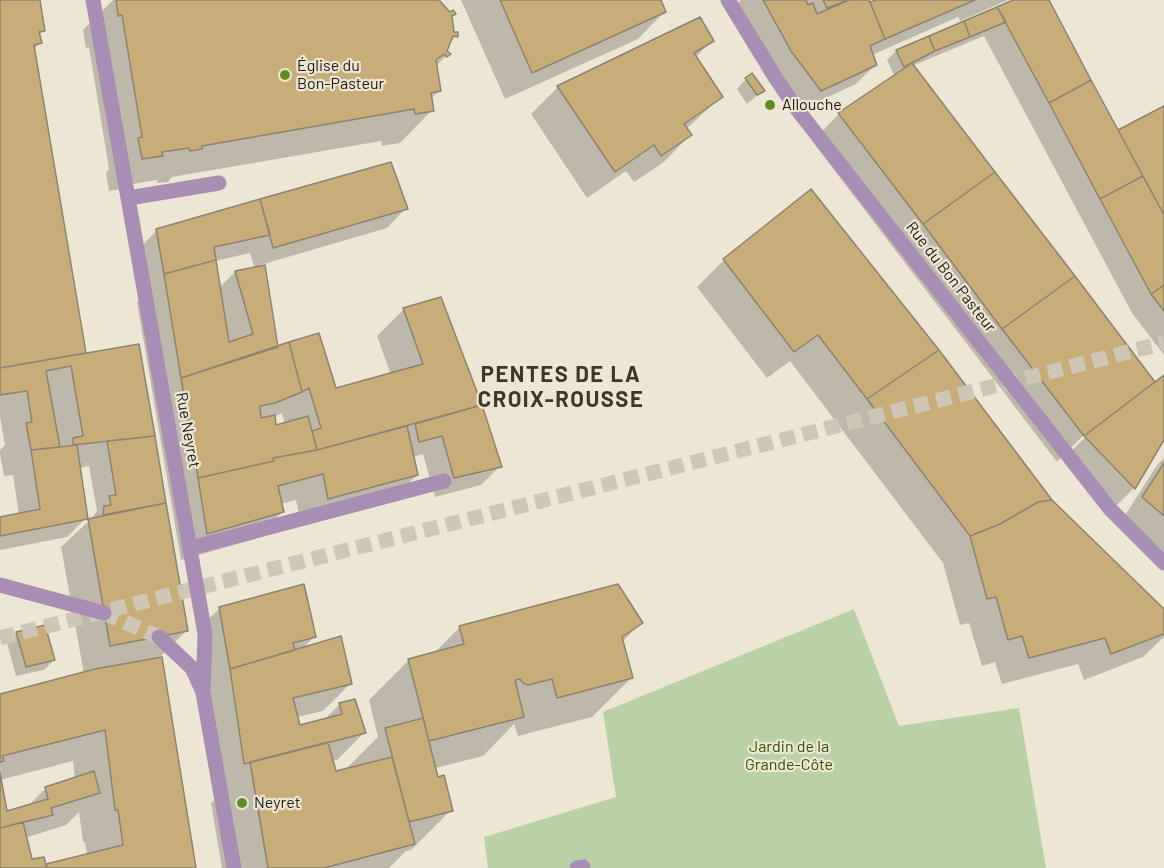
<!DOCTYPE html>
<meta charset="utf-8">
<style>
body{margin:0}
canvas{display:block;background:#eee6d5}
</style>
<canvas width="1164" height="868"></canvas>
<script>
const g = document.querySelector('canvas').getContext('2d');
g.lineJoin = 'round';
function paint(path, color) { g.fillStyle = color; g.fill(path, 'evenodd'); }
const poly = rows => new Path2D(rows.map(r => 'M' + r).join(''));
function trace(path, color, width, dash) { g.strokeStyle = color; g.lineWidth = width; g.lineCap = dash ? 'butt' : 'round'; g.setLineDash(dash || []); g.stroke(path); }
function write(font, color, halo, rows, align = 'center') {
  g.font = font + ' Barlow,sans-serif'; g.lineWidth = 4.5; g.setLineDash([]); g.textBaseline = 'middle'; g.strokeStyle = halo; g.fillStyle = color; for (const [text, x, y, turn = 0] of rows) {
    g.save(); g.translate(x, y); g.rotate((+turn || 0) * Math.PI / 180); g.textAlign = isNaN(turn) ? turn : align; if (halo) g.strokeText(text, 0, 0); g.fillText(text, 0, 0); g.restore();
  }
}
const green = poly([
 [854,609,899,726,1019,708,1046,868,488,868,484,837,616,797,603,712]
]);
const shadow = poly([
 [0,0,39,0,44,30,39,35,40,43,33,50,85,352,82,355,154,436,186,631,157,660,195,868,0,868,0,781,6,813,27,807,46,788,75,779,73,761,0,780,0,696,84,674,61,547,91,519,97,511,89,466,79,468,86,518,67,537,0,550,0,518,19,515,13,475,4,476,0,454,0,450,5,445,0,417],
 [79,812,83,842,85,842,87,855,45,867,31,861,26,839,28,837,66,825],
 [113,0,437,0,450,17,452,33,456,36,448,45,445,51,448,54,435,67,439,91,431,99,432,110,400,143,382,146,381,141,172,177,168,182,157,183,157,180,133,184,129,188,109,191,106,173,109,169,89,47,86,48,83,30],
 [461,0,659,0,664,12,638,39,505,99],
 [741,0,868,0,869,4,879,0,1008,0,960,21,958,17,872,55,875,65,856,84,802,109,736,5],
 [1017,0,1047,0,1117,132,1164,108,1164,355,1132,313,984,36,912,66,1154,384,1164,376,1164,437,1134,488,1115,507,1066,456,1091,432,1089,430,1057,462,812,141,839,114,895,77,887,60,896,51],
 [712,40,695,58,721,97,686,129,690,135,664,162,634,182,626,171,587,198,531,114,558,87],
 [746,79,763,91,747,104,737,89],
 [811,191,1051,501,1164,611,1164,637,1143,657,1084,680,1078,664,1002,684,995,662,982,666,969,623,960,625,943,563,790,361,767,378,697,287,724,260],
 [406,208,387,228,257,266,277,348,335,390,391,375,377,336,404,309,480,405,500,466,481,485,435,497,423,454,413,457,417,475,390,502,301,525,296,500,281,504,282,512,255,539,181,560,137,302,145,294,138,250,157,230],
 [250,253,255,269,235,272,219,288,215,261],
 [282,413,285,424,275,426,274,417],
 [1164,458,1164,552,1124,517,1157,465],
 [220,608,315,636,301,650,350,684,323,711,297,717,299,726,324,720,340,704,364,733,337,760,332,761,335,773,345,770,378,737,369,700,408,661,433,654,460,627,641,623,622,642,632,677,592,717,518,736,514,724,483,756,435,768,451,810,411,850,406,851,389,868,222,868,211,803,227,788,203,698,211,690,200,627],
 [17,633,54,660,44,670,16,676,7,643]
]);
const building = poly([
 [0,0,40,0,45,31,39,32,42,43,34,45,86,353,0,368,0,0],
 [116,0,439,0,450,12,453,10,456,14,452,16,454,32,458,32,458,37,453,36,447,51,451,54,447,57,444,54,436,60,441,91,431,93,434,111,415,114,414,109,202,146,202,149,190,151,189,148,162,152,163,156,142,159,138,138,142,137,122,15,118,16,116,0],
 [500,0,661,0,666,12,532,73,500,0],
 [763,0,806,0,808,5,813,3,817,14,849,0,869,0,885,39,870,46,877,65,821,91,791,51,763,0],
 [823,0,849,0,827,8,823,0],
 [876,0,975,0,885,39,870,2,876,0],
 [1013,0,1049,0,1091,80,1049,103,997,7,1013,0],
 [997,7,1006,22,970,37,964,21,997,7],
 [700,17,714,41,694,53,723,97,684,124,692,135,661,156,654,145,615,172,557,86,700,17],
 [964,21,970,37,935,51,929,36,964,21],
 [929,36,935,51,904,67,896,50,929,36],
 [912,63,995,172,923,224,838,113,912,63],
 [752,73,765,91,757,95,745,78,752,73],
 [1091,80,1143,176,1100,199,1049,103,1091,80],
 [1164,106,1164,215,1118,130,1164,106],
 [391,162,408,209,273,248,260,199,391,162],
 [995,172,1075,276,1002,329,923,224,995,172],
 [1143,176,1164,215,1164,285,1151,294,1100,199,1143,176],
 [811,189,939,350,867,399,818,335,794,352,723,259,811,189],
 [260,199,270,235,214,247,216,260,164,274,156,229,260,199],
 [216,260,229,342,253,334,235,271,265,265,278,347,181,378,164,274,216,260],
 [1075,276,1155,382,1084,436,1002,329,1075,276],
 [1164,285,1164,311,1151,294,1164,285],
 [441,297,482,405,317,450,312,431,321,428,309,388,302,392,289,342,319,333,336,388,423,364,403,308,441,297],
 [289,342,302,392,275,403,260,406,261,418,275,415,276,425,308,416,317,450,273,458,274,461,198,478,181,378,289,342],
 [139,344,155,436,73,445,73,438,83,436,71,366,46,371,60,447,31,450,26,423,32,422,27,391,0,395,0,368,139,344],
 [939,350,1052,500,1038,502,1000,524,970,536,867,399,939,350],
 [1164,375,1164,440,1135,489,1084,436,1164,375],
 [482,405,502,467,454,478,442,436,419,442,415,424,482,405],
 [407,426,418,475,328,499,323,474,278,486,284,512,207,534,198,478,274,461,273,458,317,450,407,426],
 [155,436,166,503,103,515,104,506,111,505,109,496,116,495,107,441,155,436],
 [77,445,88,519,0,536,0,517,40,509,31,450,77,445],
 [1164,463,1164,516,1142,497,1164,463],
 [1052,500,1164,609,1164,634,1111,654,1105,638,1029,658,1022,636,1008,640,996,597,987,599,970,536,1000,524,1038,502,1052,500],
 [166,503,188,631,110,646,88,519,166,503],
 [304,584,316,637,293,643,295,650,230,669,219,607,304,584],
 [618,584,643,623,622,637,633,678,557,698,552,679,528,685,523,683,520,679,515,680,524,717,429,741,408,659,464,644,459,626,618,584],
 [45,625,55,660,26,667,16,632,45,625],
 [341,636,352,684,293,698,300,725,342,714,339,703,355,699,366,733,244,764,230,669,341,636],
 [162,657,196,868,47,868,46,864,123,845,118,810,115,810,105,730,2,756,4,761,0,762,0,694,95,669,162,657],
 [423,718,438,777,444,775,453,811,409,822,385,728,423,718],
 [328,742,336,771,392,757,415,844,324,868,268,868,250,762,328,742],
 [94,771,100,793,51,808,53,815,0,828,0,773,7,811,48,799,45,787,94,771],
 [23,822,32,859,44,857,47,868,0,868,0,828,23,822]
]);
const minorTunnel = poly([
 [104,613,159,637],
 [0,638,1164,343]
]);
const minor = poly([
 [93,0,205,634,203,693,234,868],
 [728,0,775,77,796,108,1110,509,1164,563],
 [129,198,219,183],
 [191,548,444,481],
 [0,585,104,613],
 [159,637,192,668,202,690],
 [577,868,583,867]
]);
const markers = [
 [285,75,6,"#5f8e23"],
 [770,105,6,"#5f8e23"],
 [242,803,6,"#5f8e23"]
];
const poiNames = [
 ["Église du",297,66],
 ["Bon-Pasteur",297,84],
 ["Allouche",782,105],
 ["Neyret",254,803]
];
const streetNames = [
 ["Rue du Bon Pasteur",951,277,52],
 ["Rue Neyret",188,430,80]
];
const parkNames = [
 ["Jardin de la",789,747],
 ["Grande-Côte",789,765]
];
const districtNames = [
 ["PENTES DE LA",561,375],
 ["CROIX-ROUSSE",561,400]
];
paint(green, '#bad1a8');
paint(shadow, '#0003');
paint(building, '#c7ad77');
trace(building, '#8b8374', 1.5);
trace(minorTunnel, '#cec7b8', 15, [15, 8]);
trace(minor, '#a88eb4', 15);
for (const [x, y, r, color] of markers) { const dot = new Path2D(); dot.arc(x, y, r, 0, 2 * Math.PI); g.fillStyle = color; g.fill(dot); trace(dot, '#eee6d5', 2); }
write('16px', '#1c1913', '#eee6d5', poiNames, 'left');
write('16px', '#1c1913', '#eee6d5', streetNames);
write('16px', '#315202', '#eee6d5', parkNames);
g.letterSpacing = '1.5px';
write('bold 22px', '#3d3629', '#eee6d5', districtNames);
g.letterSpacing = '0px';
</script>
